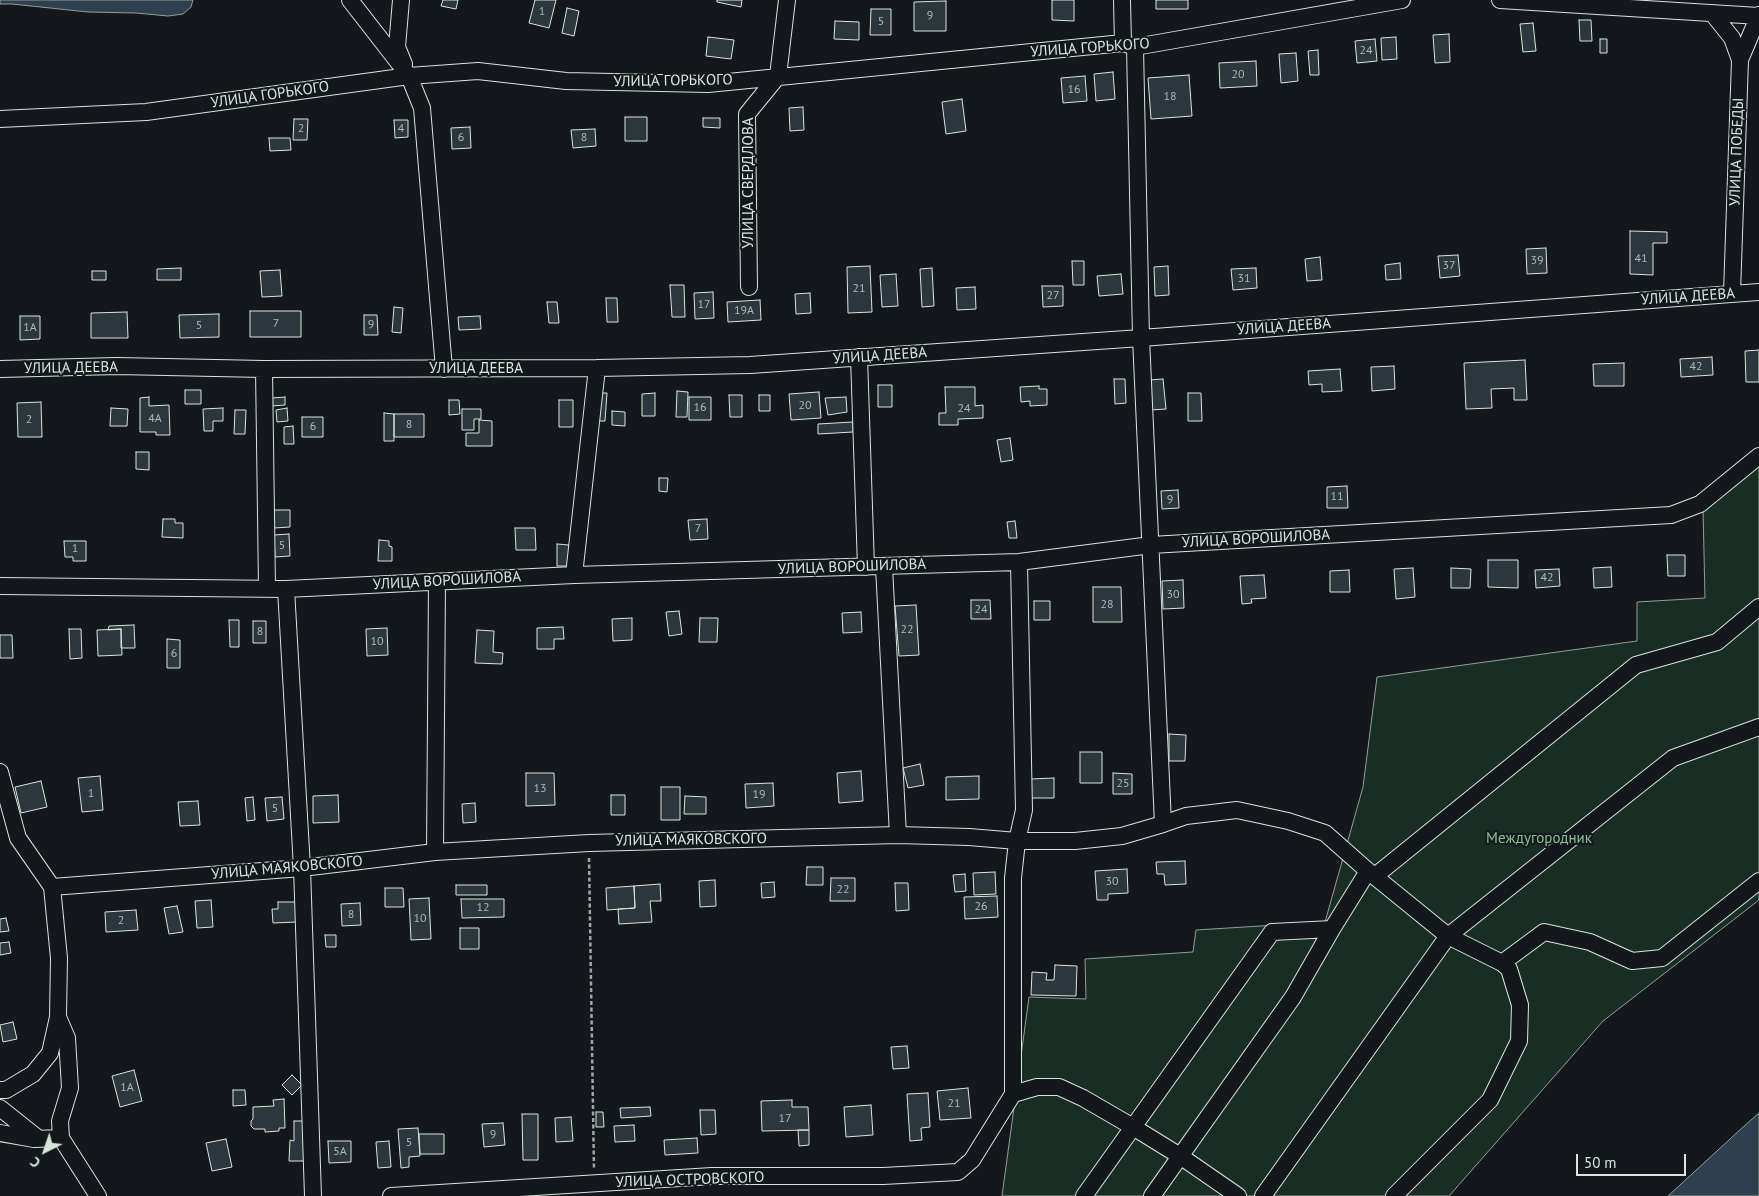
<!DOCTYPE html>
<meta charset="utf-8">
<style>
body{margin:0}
#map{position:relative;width:1759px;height:1196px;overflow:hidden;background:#14181c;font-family:"PT Sans",sans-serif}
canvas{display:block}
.north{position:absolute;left:20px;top:1126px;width:50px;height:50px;-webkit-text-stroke:4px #14181c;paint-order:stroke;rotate:221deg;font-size:14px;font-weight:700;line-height:20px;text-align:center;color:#d8e6dc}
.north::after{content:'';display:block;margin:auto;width:18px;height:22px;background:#d8e6dc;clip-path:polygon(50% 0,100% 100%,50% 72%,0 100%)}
.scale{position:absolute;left:1576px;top:1154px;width:110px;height:22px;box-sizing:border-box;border:2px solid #d8e6dc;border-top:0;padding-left:6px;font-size:15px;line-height:18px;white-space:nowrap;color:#d8e6dc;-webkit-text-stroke:4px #14181c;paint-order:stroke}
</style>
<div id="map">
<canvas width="1759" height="1196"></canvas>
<div class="north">С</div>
<div class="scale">50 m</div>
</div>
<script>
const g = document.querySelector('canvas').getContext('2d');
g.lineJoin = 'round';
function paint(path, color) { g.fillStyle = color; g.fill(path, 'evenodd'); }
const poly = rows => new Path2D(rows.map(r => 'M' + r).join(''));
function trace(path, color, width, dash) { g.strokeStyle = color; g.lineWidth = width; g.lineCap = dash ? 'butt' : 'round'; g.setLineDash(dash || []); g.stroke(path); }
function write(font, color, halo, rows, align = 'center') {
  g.font = font + ' "PT Sans",sans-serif'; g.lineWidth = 4; g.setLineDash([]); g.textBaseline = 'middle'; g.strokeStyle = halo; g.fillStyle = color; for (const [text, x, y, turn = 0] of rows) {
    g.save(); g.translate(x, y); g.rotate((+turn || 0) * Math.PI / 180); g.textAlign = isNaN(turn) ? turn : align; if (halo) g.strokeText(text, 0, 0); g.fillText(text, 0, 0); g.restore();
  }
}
const green = poly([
 [1759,459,1759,900,1603,1021,1449,1196,1002,1196,1029,997,1086,999,1085,959,1193,952,1196,930,1325,922,1363,787,1377,677,1637,641,1637,602,1705,598,1703,509,1759,459]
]);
const water = poly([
 [0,0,193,0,191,7,183,14,168,16,136,13,88,12,12,4,0,4,0,0],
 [1759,1113,1759,1196,1668,1196,1742,1128,1759,1113]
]);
const building = poly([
 [443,0,458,0,456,9,441,6,443,0],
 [535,0,556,0,549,28,529,23,535,0],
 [717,0,742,0,741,7,717,2,717,0],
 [1052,0,1074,0,1074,21,1052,20,1052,0],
 [1156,0,1188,0,1188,9,1156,9,1156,0],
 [946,1,946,31,914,31,914,2,946,1],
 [567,8,579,11,574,36,562,33,567,8],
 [871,9,891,9,891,35,870,35,871,9],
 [1579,20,1591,20,1592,41,1580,41,1579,20],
 [835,21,859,22,859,40,834,39,835,21],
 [1533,23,1536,51,1523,52,1520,24,1533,23],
 [1449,34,1450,62,1435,63,1433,35,1449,34],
 [708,37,734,40,731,59,706,56,708,37],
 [1396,37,1397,59,1382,60,1381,38,1396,37],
 [1375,39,1377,61,1357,63,1355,41,1375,39],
 [1600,39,1607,39,1607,53,1600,53,1600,39],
 [1318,50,1319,75,1310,75,1308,51,1318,50],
 [1296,53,1298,81,1281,83,1279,54,1296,53],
 [1256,61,1257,86,1220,88,1219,63,1256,61],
 [1113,72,1115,99,1096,101,1094,74,1113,72],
 [1189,75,1192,116,1151,119,1148,78,1189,75],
 [1085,76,1087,101,1063,103,1061,78,1085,76],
 [962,99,966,131,946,134,942,102,962,99],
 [803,107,804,130,790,131,789,108,803,107],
 [625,117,647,117,647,141,625,141,625,117],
 [703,118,720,118,720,128,703,127,703,118],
 [294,119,308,119,307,140,293,140,294,119],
 [394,120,408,120,408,137,395,138,394,120],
 [470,127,471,148,452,149,451,128,470,127],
 [595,129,596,146,573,148,571,130,595,129],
 [269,138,290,138,291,150,270,151,269,138],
 [1630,231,1667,232,1667,243,1653,243,1653,275,1630,274,1630,231],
 [1546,248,1547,273,1527,274,1526,249,1546,248],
 [1458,255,1460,276,1440,278,1438,256,1458,255],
 [1320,257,1322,280,1307,281,1305,259,1320,257],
 [1072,261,1084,261,1084,285,1073,285,1072,261],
 [1400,263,1401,279,1386,280,1385,265,1400,263],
 [870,266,872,312,848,313,847,267,870,266],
 [1168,266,1169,295,1155,296,1154,267,1168,266],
 [181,268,181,280,157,280,157,269,181,268],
 [932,268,934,306,922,307,920,269,932,268],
 [1256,268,1257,288,1233,290,1231,269,1256,268],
 [280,270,282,296,262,297,260,271,280,270],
 [92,271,106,271,106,280,92,280,92,271],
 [896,274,898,306,882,307,880,275,896,274],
 [1121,274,1123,294,1099,296,1097,276,1121,274],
 [670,285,684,285,685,317,672,317,670,285],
 [1042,286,1063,286,1063,306,1043,307,1042,286],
 [975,287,976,309,957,310,956,288,975,287],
 [713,292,714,318,695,319,694,293,713,292],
 [810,293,811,313,796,314,795,294,810,293],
 [606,298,617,298,618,322,607,322,606,298],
 [760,300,761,320,728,322,727,302,760,300],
 [547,302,557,302,559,323,549,323,547,302],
 [394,307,403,308,401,333,392,332,394,307],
 [250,311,301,311,301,337,250,337,250,311],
 [127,312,128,338,91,338,91,313,127,312],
 [219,314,219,337,180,338,179,315,219,314],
 [364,315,377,315,378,335,364,335,364,315],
 [20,316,40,316,40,339,20,340,20,316],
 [480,316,481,329,459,330,458,317,480,316],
 [1759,350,1759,382,1746,382,1745,351,1759,350],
 [1712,357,1713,375,1681,377,1680,359,1712,357],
 [1525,360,1527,400,1514,400,1514,388,1491,389,1492,408,1466,409,1464,363,1525,360],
 [1624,363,1624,386,1594,386,1593,364,1624,363],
 [1394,366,1395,389,1372,391,1371,367,1394,366],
 [1340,369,1342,391,1322,392,1322,384,1309,385,1308,371,1340,369],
 [1114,379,1125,379,1126,403,1115,404,1114,379],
 [1163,379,1166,409,1151,410,1149,380,1163,379],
 [878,385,892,385,892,407,878,407,878,385],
 [1039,386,1039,389,1047,389,1047,405,1030,406,1030,401,1021,402,1020,387,1039,386],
 [945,387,975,387,975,406,983,405,983,418,958,419,958,425,939,425,939,413,946,413,945,387],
 [185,390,201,390,201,404,185,404,185,390],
 [677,391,688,392,687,417,676,417,677,391],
 [819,392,821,418,791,420,789,394,819,392],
 [599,393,607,393,605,421,597,421,599,393],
 [655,393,655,416,642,416,642,394,655,393],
 [1188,393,1201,393,1202,421,1188,421,1188,393],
 [729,395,742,395,742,417,730,417,729,395],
 [759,395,770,395,770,411,759,411,759,395],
 [149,397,149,406,169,405,170,435,156,435,156,432,140,432,140,398,149,397],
 [285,397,285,405,272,406,272,398,285,397],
 [689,397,711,397,711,420,689,420,689,397],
 [846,397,847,412,828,415,825,398,846,397],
 [449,400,459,400,460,414,449,415,449,400],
 [559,400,573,400,573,427,559,427,559,400],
 [41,402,42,437,18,437,17,403,41,402],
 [111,408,128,409,127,426,110,426,111,408],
 [223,408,223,421,213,421,213,431,204,431,203,409,223,408],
 [287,408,288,421,277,422,276,410,287,408],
 [462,409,481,409,481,419,474,419,474,430,462,430,462,409],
 [235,410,246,410,245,434,234,434,235,410],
 [612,411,625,412,625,426,612,425,612,411],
 [384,413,394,414,394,441,384,441,384,413],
 [394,414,424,414,424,437,394,437,394,414],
 [302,417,323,417,323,437,302,437,302,417],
 [479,420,492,421,492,446,466,446,466,433,479,433,479,420],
 [853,422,853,432,818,434,818,424,853,422],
 [293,426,294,444,284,444,284,427,293,426],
 [1010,438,1013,460,1001,462,997,440,1010,438],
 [136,452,149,452,149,470,136,469,136,452],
 [659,478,668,478,667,492,659,491,659,478],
 [1347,486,1348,508,1327,508,1327,487,1347,486],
 [1178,490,1179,508,1162,509,1161,491,1178,490],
 [274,510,290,510,290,527,274,528,274,510],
 [163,519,175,519,175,523,183,523,183,538,162,537,163,519],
 [707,519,708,539,690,540,688,520,707,519],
 [1015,521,1017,538,1009,538,1007,522,1015,521],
 [515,528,535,528,536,550,516,550,515,528],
 [289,534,290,556,275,557,274,535,289,534],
 [379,540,389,541,389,546,392,547,392,561,378,561,379,540],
 [64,541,86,541,86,561,73,561,73,557,65,557,64,541],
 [557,544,569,545,569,566,557,566,557,544],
 [1667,555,1685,555,1685,576,1668,576,1667,555],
 [1488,560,1518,560,1518,588,1488,587,1488,560],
 [1611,567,1612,587,1594,588,1593,568,1611,567],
 [1413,568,1415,597,1396,599,1394,569,1413,568],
 [1451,568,1471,569,1470,588,1451,588,1451,568],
 [1559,569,1560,586,1536,588,1535,570,1559,569],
 [1349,570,1350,592,1330,592,1330,571,1349,570],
 [1264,575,1266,598,1251,599,1252,603,1242,604,1240,576,1264,575],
 [1183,580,1184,608,1163,609,1162,581,1183,580],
 [1093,587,1121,587,1122,622,1093,622,1093,587],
 [971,600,990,600,991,619,971,619,971,600],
 [1034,601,1050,601,1050,620,1034,620,1034,601],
 [916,605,919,655,899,656,895,606,916,605],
 [679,611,682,634,669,636,666,612,679,611],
 [861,612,862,632,843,633,842,613,861,612],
 [632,618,632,640,613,641,612,619,632,618],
 [700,618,718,618,717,642,699,642,700,618],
 [229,620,239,620,239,647,230,647,229,620],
 [253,621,266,621,266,643,253,643,253,621],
 [134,625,135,648,121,648,121,629,108,630,109,626,134,625],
 [563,627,564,639,554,639,554,649,537,649,537,628,563,627],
 [387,628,388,655,367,656,366,629,387,628],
 [69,629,81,629,82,658,70,659,69,629],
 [121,629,122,655,98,656,97,630,121,629],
 [477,630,494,631,493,652,503,653,502,664,475,663,477,630],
 [0,635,12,635,13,658,0,658,0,635],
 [167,639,180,640,180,668,167,668,167,639],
 [1169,734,1186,735,1185,761,1169,761,1169,734],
 [1080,752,1102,752,1102,783,1080,783,1080,752],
 [920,764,924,785,908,788,903,768,920,764],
 [861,771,863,801,839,803,837,773,861,771],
 [526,773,554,773,555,805,526,806,526,773],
 [1113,773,1132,774,1132,794,1113,794,1113,773],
 [100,776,103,810,82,812,78,778,100,776],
 [979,776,979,799,946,800,946,777,979,776],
 [1054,778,1054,798,1031,798,1031,779,1054,778],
 [41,781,47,807,21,813,15,787,41,781],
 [773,783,774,806,746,808,745,784,773,783],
 [661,787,680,787,680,820,661,820,661,787],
 [338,795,339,822,313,823,313,796,338,795],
 [611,795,625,795,625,815,611,815,611,795],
 [685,796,706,797,706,814,684,814,685,796],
 [253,797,255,820,247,821,245,798,253,797],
 [282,797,284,819,267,821,265,798,282,797],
 [198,801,200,825,180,826,178,802,198,801],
 [475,803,476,822,463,823,462,804,475,803],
 [1185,861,1186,884,1165,885,1164,874,1157,874,1156,862,1185,861],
 [807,867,823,867,823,885,806,885,807,867],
 [1127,869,1128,893,1108,894,1108,900,1097,900,1095,871,1127,869],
 [995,872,996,894,974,895,973,873,995,872],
 [965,874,966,891,955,892,953,875,965,874],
 [831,878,855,878,855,901,830,901,831,878],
 [715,880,716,906,700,907,699,881,715,880],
 [774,882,775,897,762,898,761,883,774,882],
 [895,883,908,883,909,910,896,911,895,883],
 [660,884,661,901,650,901,652,922,619,924,618,909,635,908,634,886,660,884],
 [456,885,487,885,487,895,456,895,456,885],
 [634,886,635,908,607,910,606,888,634,886],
 [385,888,403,888,404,907,385,907,385,888],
 [997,896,998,917,965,919,964,897,997,896],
 [429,898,431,939,411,940,409,899,429,898],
 [461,899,504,899,504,917,462,918,461,899],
 [211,900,213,927,197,928,195,901,211,900],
 [278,902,296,902,297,922,273,923,272,909,278,909,278,902],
 [360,903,361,925,342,926,341,904,360,903],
 [177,906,183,932,169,934,164,908,177,906],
 [136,910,138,930,106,932,105,912,136,910],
 [6,918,9,931,0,932,0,919,6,918],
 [460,928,479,928,479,949,460,949,460,928],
 [325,935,336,935,336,947,326,947,325,935],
 [9,942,11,953,0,955,0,943,9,942],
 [1055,965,1077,966,1076,996,1031,995,1032,972,1047,973,1046,980,1054,980,1055,965],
 [13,1022,17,1039,3,1042,0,1025,13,1022],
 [907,1046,909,1068,893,1069,891,1047,907,1046],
 [134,1070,142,1101,120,1107,112,1076,134,1070],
 [292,1075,302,1085,292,1095,282,1085,292,1075],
 [968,1088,971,1118,940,1120,937,1091,968,1088],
 [233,1090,245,1090,246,1105,233,1106,233,1090],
 [928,1093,930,1127,921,1128,922,1140,910,1141,907,1094,928,1093],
 [284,1099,285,1128,279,1128,279,1131,265,1132,265,1129,254,1129,251,1126,251,1121,253,1119,253,1107,274,1106,273,1100,284,1099],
 [792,1100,792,1107,808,1107,809,1130,762,1131,761,1101,792,1100],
 [871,1105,873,1135,846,1137,844,1107,871,1105],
 [650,1107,651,1116,621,1118,620,1108,650,1107],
 [700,1110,715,1110,716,1134,701,1135,700,1110],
 [596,1112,603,1112,604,1127,596,1127,596,1112],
 [522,1114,538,1114,538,1160,523,1160,522,1114],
 [571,1117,573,1141,556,1142,555,1118,571,1117],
 [294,1121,304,1121,304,1161,289,1161,290,1140,294,1141,294,1121],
 [503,1123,505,1145,484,1147,482,1124,503,1123],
 [634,1125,635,1141,615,1142,614,1126,634,1125],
 [418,1128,420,1156,409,1157,409,1167,401,1168,398,1129,418,1128],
 [798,1130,809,1130,809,1145,799,1146,798,1130],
 [419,1134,444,1134,444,1154,420,1154,419,1134],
 [697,1138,698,1153,665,1155,664,1140,697,1138],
 [226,1139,232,1167,212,1171,206,1143,226,1139],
 [328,1141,351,1141,351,1162,329,1163,328,1141],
 [389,1141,391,1167,378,1168,376,1142,389,1141]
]);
const path = poly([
 [589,858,594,1170]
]);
const minor = poly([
 [350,0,409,76,422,108,444,369],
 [401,0,397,47,404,64],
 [1122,0,1123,43],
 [1500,0,1759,16],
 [1712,13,1732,38,1740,60],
 [1135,47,1141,338,1163,824],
 [0,119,146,112,409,76,478,71,566,81,708,84,1123,43,1135,47,1402,0],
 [749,287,747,114,778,76,787,0],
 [1732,293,1740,60,1759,15],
 [859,357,866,567],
 [0,369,117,366,264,369,597,368,750,365,1141,338,1759,292],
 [264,369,267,588],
 [884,567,898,835],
 [574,575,597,368],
 [0,586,286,589,574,575,1019,562,1151,545,1671,515,1700,504,1759,456],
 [286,589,302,868,313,1196],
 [0,772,18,838,52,887,59,958,58,1017,67,1038,70,1088,60,1121,61,1138,98,1196],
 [435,852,437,582],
 [1375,876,1636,665,1717,642,1759,607],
 [52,887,302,868,435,852,589,843,898,835,969,837,1017,841,1075,841,1122,836,1163,824,1186,816,1237,810,1288,821,1325,833,1368,871,1448,936,1502,963,1509,969,1520,1005,1519,1041,1490,1100,1394,1196],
 [1502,963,1544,932,1590,942,1632,961,1662,958,1759,881],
 [0,1090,6,1090,33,1074,50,1053,58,1017],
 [1013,1094,1037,1087,1059,1087,1083,1098,1133,1127,1180,1156,1238,1196],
 [0,1108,39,1139],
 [0,1133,34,1139,61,1138],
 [391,1196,712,1176,883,1176,958,1172,972,1160,1013,1094,1013,878,1017,841,1024,810,1019,562],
 [1084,1196,1272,932,1332,929],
 [1152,1196,1293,997,1332,929,1368,871],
 [1263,1196,1448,936,1673,758,1759,727]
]);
const numberNames = [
 ["1",542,12],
 ["9",930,16],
 ["5",881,22],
 ["24",1366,51],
 ["20",1238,75],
 ["16",1074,90],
 ["18",1170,97],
 ["2",301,129],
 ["4",401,129],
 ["6",461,138],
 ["8",584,138],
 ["41",1641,259],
 ["39",1537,261],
 ["37",1449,266],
 ["31",1244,279],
 ["21",859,289],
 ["27",1053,296],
 ["17",704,305],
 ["19А",744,311],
 ["7",276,324],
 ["9",371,325],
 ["5",199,326],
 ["1А",30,328],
 ["42",1696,367],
 ["20",805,406],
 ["16",700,408],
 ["24",964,409],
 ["4А",155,419],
 ["2",29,420],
 ["8",409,425],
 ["6",313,427],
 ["11",1337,497],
 ["9",1170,500],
 ["7",698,529],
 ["5",282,546],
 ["1",75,549],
 ["42",1547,578],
 ["30",1173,595],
 ["28",1107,605],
 ["24",981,610],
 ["22",907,630],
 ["8",260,632],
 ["10",377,642],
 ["6",174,654],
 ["25",1123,784],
 ["13",540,789],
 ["1",91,794],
 ["19",759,795],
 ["5",275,809],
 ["30",1112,882],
 ["22",843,890],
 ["26",981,907],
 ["12",483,908],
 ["8",351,915],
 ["10",420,919],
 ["2",121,921],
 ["1А",127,1088],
 ["21",954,1104],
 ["17",785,1119],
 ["9",493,1135],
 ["5",409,1143],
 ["5А",340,1152]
];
const streetNames = [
 ["УЛИЦА ГОРЬКОГО",1090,48,-4],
 ["УЛИЦА ГОРЬКОГО",673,81,-1],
 ["УЛИЦА ГОРЬКОГО",270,95,-8],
 ["УЛИЦА ПОБЕДЫ",1737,152,-88],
 ["УЛИЦА СВЕРДЛОВА",749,183,-90],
 ["УЛИЦА ДЕЕВА",1688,297,-4],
 ["УЛИЦА ДЕЕВА",1284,327,-4],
 ["УЛИЦА ДЕЕВА",880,356,-4],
 ["УЛИЦА ДЕЕВА",71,368,-1],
 ["УЛИЦА ДЕЕВА",476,369],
 ["УЛИЦА ВОРОШИЛОВА",1256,539,-3],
 ["УЛИЦА ВОРОШИЛОВА",852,567,-2],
 ["УЛИЦА ВОРОШИЛОВА",447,581,-3],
 ["УЛИЦА МАЯКОВСКОГО",691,840,-1],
 ["УЛИЦА МАЯКОВСКОГО",287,868,-5],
 ["УЛИЦА ОСТРОВСКОГО",690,1180,-2]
];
const parkNames = [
 ["Междугородник",1539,839]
];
paint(green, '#1a2d24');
trace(green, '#939e99', 1);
paint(water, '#2f3f4d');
trace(water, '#939e99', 1);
paint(building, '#2c363c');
trace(building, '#d8e6dc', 1);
trace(minor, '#d8e6dc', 18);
trace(path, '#9da8a2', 2.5, [4, 2.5]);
trace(minor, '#14181c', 16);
write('12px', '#adbab4', null, numberNames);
write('15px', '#d8e6dc', '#14181c', streetNames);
write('15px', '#8ac095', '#14181c', parkNames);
</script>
